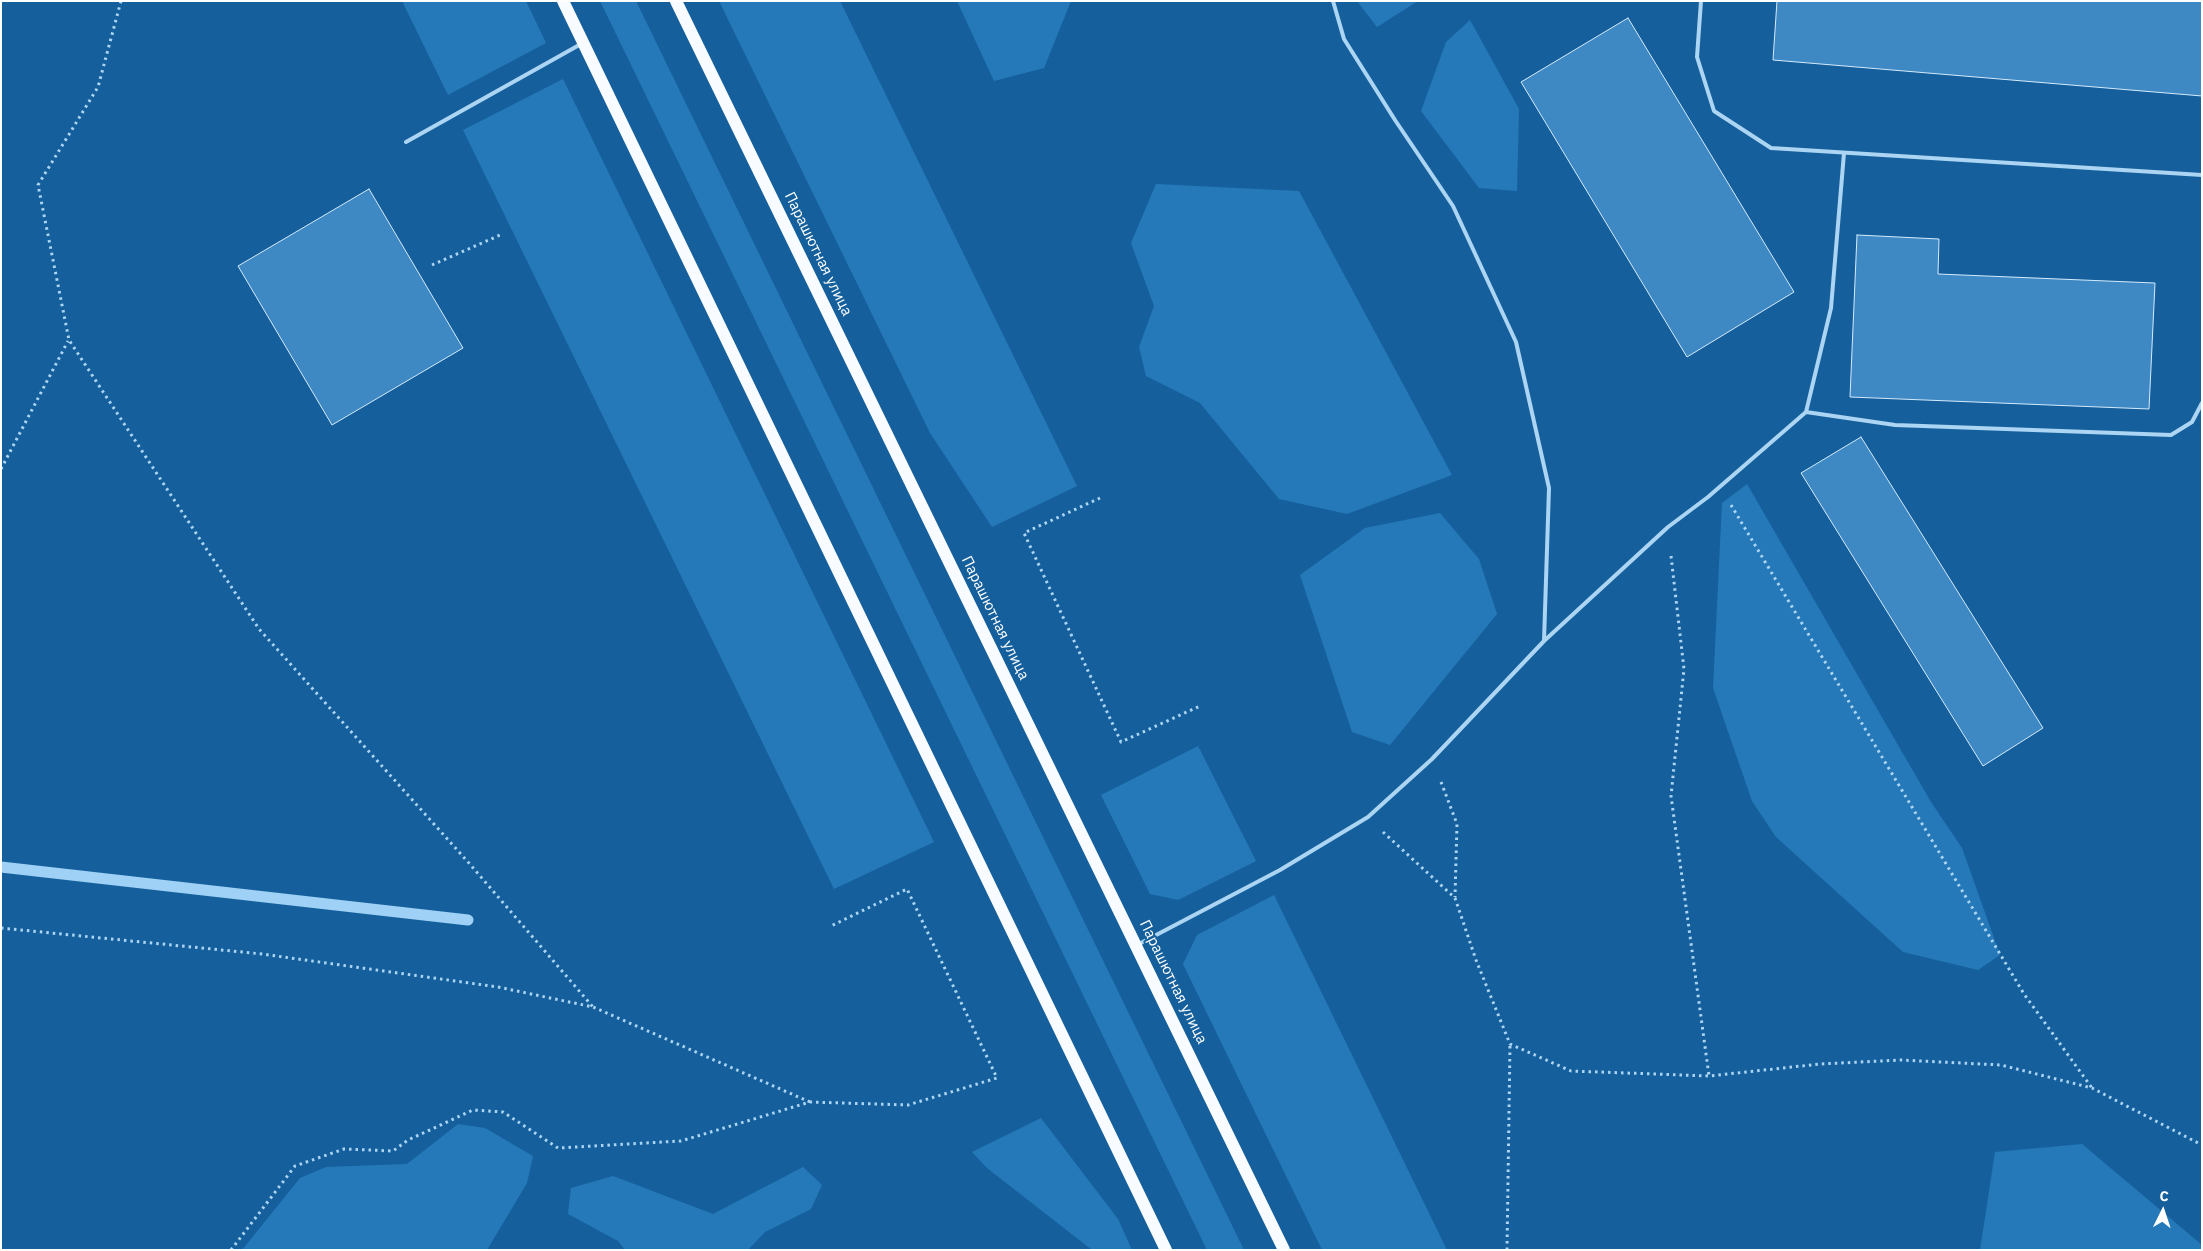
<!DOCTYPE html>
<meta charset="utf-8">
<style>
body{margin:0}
#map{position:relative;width:2203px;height:1251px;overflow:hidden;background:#15609c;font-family:"IBM Plex Sans",sans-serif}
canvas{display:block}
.frame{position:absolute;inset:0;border:2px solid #fff;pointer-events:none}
.north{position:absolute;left:2138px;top:1186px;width:50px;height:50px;-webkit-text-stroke:4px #15609c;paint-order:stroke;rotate:4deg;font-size:14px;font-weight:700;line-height:20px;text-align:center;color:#fff}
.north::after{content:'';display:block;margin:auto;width:18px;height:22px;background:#fff;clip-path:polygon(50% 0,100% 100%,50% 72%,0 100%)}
</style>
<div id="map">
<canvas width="2203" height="1251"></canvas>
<div class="frame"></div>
<div class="north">С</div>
</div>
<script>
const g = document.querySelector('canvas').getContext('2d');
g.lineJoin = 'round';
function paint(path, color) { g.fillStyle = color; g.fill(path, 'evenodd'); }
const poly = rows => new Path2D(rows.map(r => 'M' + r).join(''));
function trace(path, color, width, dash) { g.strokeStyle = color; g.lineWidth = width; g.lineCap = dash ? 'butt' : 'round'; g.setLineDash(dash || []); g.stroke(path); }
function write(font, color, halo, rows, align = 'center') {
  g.font = font + ' "IBM Plex Sans",sans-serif'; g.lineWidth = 4; g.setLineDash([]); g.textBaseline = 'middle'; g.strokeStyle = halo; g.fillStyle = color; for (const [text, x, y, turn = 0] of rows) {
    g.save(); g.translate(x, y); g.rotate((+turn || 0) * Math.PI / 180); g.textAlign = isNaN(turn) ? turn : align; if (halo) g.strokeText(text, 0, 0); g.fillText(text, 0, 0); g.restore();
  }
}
const green = poly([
 [402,1,526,1,546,43,448,95],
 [600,1,636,1,1244,1250,1207,1250],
 [719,1,840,1,1077,486,992,527,930,433],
 [957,1,1071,1,1044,68,994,81],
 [1357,1,1418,1,1377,27],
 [1470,20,1519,109,1517,191,1479,188,1421,111,1446,42],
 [563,79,934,842,834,889,463,130],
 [1156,184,1299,191,1452,475,1347,514,1279,499,1200,403,1146,376,1139,347,1154,306,1131,243],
 [1747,484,1931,802,1962,848,2000,955,1978,970,1903,952,1776,837,1752,801,1713,688,1722,503],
 [1440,513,1479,559,1497,614,1390,745,1352,732,1300,575,1365,528],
 [1198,746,1256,861,1178,900,1150,894,1101,795],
 [1274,895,1447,1250,1322,1250,1183,964,1197,935],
 [1041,1118,1118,1219,1132,1250,1092,1250,987,1168,972,1152],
 [458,1124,485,1128,533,1156,527,1183,487,1250,242,1250,300,1178,326,1167,407,1164],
 [2082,1144,2202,1245,2202,1250,1980,1250,1995,1152],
 [803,1167,822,1185,811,1209,765,1232,748,1250,625,1250,618,1241,568,1214,571,1188,613,1176,713,1214]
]);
const stream = poly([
 [1,867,468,920]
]);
const building = poly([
 [1777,1,2202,1,2202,96,1773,60,1777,1],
 [1628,18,1794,292,1687,357,1521,82,1628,18],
 [369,189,463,348,332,425,238,266,369,189],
 [1857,235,1939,239,1938,274,2155,283,2149,409,1850,397,1857,235],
 [1861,437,2043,728,1983,766,1801,473,1861,437]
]);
const path = poly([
 [121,1,98,87,38,185,69,340,259,629,468,862,593,1007],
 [432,265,500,235],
 [1,469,68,341],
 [1100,498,1024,533,1121,742,1200,706],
 [1731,505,2024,994,2092,1088],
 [1671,556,1684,669,1671,796,1709,1076],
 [1441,782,1457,824,1455,897],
 [1383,832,1455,898,1476,960,1510,1044,1571,1071,1709,1076,1820,1064,1901,1060,2001,1065,2092,1088,2202,1145],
 [1,928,262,954,498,987,593,1007,810,1102],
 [231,1250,295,1166,344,1149,393,1151,408,1140,473,1110,503,1112,558,1148,681,1141,810,1102,908,1105,997,1078,907,889,831,926],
 [1507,1250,1510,1044]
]);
const lane = poly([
 [1333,1,1344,39,1395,120,1453,206,1516,342,1549,488,1544,641],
 [1701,1,1697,57,1714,111,1771,148,2202,175],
 [406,142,581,44],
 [1806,412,1895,425,2171,435,2192,422,2202,403],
 [1139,944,1280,870,1368,817,1432,759,1544,641,1668,527,1708,497,1806,412,1831,308,1844,153]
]);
const primary = poly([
 [563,1,1166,1250],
 [676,1,1284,1250]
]);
const streetNames = [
 ["Парашютная улица",818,254,64],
 ["Парашютная улица",995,618,64],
 ["Парашютная улица",1173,982,64]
];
paint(green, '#2579b9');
trace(stream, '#9ed1f5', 11);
paint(building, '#3e89c3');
trace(building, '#d4ebfd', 1);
trace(path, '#acd4f3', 3, [2.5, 4]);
trace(lane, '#acd4f3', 4);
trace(primary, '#f8fbff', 12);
write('15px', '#fff', '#15609c', streetNames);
</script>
